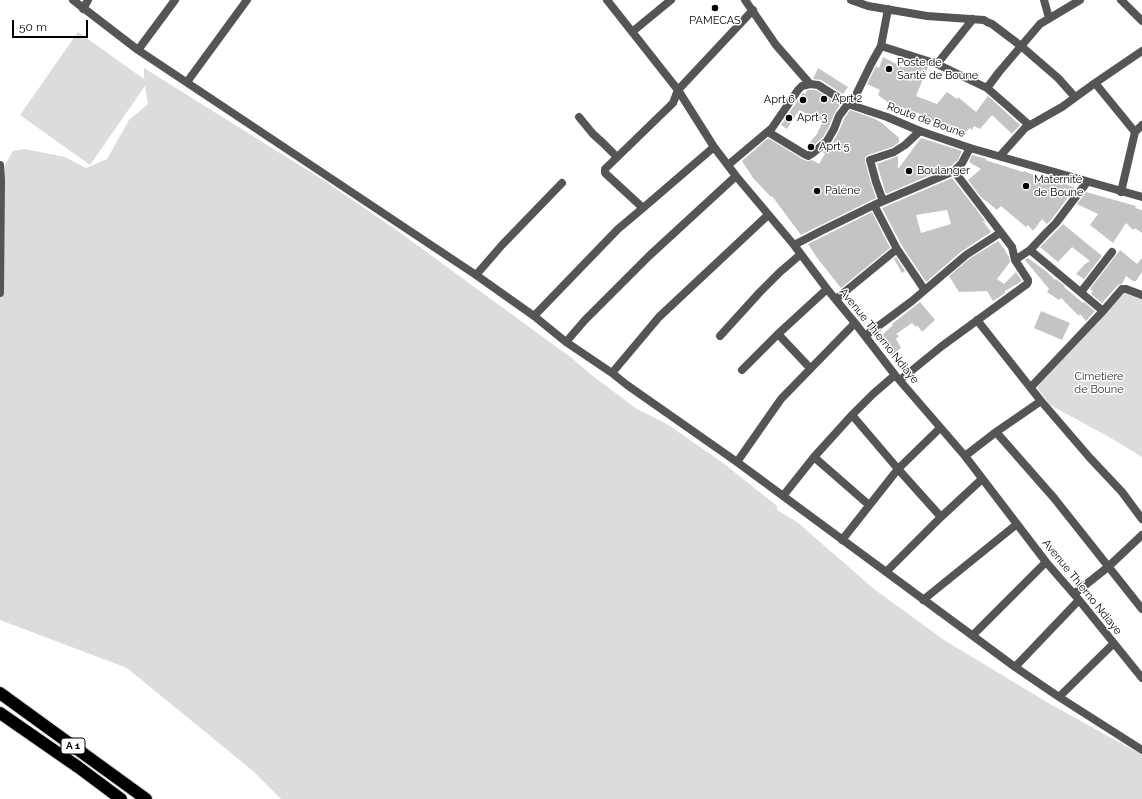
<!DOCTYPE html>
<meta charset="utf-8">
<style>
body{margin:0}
#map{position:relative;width:1142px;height:799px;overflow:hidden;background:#fff;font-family:Raleway,sans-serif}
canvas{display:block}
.scale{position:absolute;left:12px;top:20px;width:76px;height:18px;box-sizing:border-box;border:2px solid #000;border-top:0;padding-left:5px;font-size:12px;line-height:14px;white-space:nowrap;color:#000;-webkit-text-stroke:3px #fff;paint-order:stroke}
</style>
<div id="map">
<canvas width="1142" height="799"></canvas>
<div class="scale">50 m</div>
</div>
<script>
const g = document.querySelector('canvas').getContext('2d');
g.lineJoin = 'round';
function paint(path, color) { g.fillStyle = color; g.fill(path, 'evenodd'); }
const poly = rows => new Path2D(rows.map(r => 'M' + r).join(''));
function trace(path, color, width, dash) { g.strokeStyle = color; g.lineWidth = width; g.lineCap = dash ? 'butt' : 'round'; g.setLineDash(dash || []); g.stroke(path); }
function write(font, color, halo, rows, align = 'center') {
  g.font = font + ' Raleway,sans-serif'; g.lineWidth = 3; g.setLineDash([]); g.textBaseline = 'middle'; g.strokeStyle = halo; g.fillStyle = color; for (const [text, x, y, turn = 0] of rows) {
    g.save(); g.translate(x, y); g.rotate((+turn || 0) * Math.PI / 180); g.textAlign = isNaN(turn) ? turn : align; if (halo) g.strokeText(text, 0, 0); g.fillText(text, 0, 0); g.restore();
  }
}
const green = poly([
 [78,32,144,79,144,68,320,178,395,229,573,359,594,377,637,409,667,424,723,463,777,506,777,510,797,522,874,589,944,640,1050,704,1142,755,1142,799,281,799,253,771,127,668,0,620,0,174,13,151,25,149,65,157,86,168,107,159,129,120,148,104,145,86,90,165,20,115],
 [1124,293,1142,299,1142,457,1109,437,1050,405,1037,387]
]);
const building = poly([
 [883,57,904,68,908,60,928,67,916,96,937,104,947,92,957,99,958,97,976,112,988,96,1020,125,1012,134,992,115,980,129,974,126,972,130,970,128,964,133,959,130,957,132,941,127,924,115,911,111,911,112,890,104,878,95,880,90,867,84,876,66,879,68],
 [818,68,848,87,843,94,821,80,813,79],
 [807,90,816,90,840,105,834,114,829,127,823,137,813,146,809,143,817,134,823,121,799,110,787,129,781,125,802,94,803,92,805,94],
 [850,110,875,119,882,123,899,138,899,142,892,147,868,155,865,158,865,161,871,183,876,198,801,235,772,196,771,197,753,178,742,161,768,138,804,160,808,161,812,160,819,164,825,154,823,152,832,144,839,131,844,119],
 [921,138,962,151,958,160,951,166,886,194,877,164,898,156,898,169],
 [972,155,987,159,985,160,1023,172,1024,171,1043,179,1050,183,1053,178,1062,185,1064,183,1075,188,1052,219,1047,224,1042,219,1033,231,1028,225,1026,227,1001,206,997,210,980,196,968,180,981,169,969,162],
 [952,178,983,218,986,223,982,220,991,232,962,251,926,282,902,246,882,208],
 [947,210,951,224,921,233,916,215],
 [1086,192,1136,206,1135,208,1142,210,1142,233,1135,228,1133,230,1126,223,1113,243,1090,225,1098,214,1077,204],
 [872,212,890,248,841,288,818,259,808,244],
 [1063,224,1102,256,1084,279,1076,274,1085,264,1090,261,1072,247,1058,262,1040,247],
 [998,241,1006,251,1005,251,1009,257,1010,262,997,279,1004,284,1016,272,1022,281,1005,291,1005,293,993,301,987,291,959,292,949,276,969,259],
 [1120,250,1137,264,1142,258,1142,272,1136,281,1133,281,1126,276,1122,284,1118,285,1102,303,1091,294,1093,291,1090,289],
 [896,257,905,271,902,273,894,259],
 [1028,258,1047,272,1055,280,1056,279,1065,286,1064,287,1083,303,1084,302,1095,311,1086,321,1080,314,1079,316,1061,298,1059,300,1047,292,1049,289,1025,260],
 [920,302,935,320,922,332,917,325,916,327,912,323,896,334,899,336,896,339,901,348,891,356,884,347,887,346,879,338,893,325,892,324],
 [1041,311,1070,323,1062,340,1034,328]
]);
const minor = poly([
 [73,0,138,50,476,275,534,316,566,342,612,373,627,385,737,462,1015,667,1059,697,1142,750],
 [607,0,678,90,714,147,736,176,794,245,827,289,855,323,895,375,965,456,1046,562,1079,600,1142,678],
 [851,0,868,6,927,16,984,20,987,22,992,24,1021,46,1058,78,1075,97],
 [1044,0,1049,18],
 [1121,0,1142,21],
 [83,9,88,0],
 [632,32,671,0],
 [881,46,937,64,987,88,1010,108,1029,125],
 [138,50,175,0],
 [937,64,973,19],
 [187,82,247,0],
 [1095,83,1135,132],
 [987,88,999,72,1040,24,1080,0],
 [579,117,593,134,603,143,617,157],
 [768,132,806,155,808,156,813,153,827,141,834,129,839,116,848,104,854,99,871,64,881,46,888,9],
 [1000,156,1025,128,1062,107,1095,83,1142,51],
 [0,165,1,180,0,293],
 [728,165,772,128,798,90,802,86,810,84],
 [1121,192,1135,132,1142,125],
 [883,201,876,182,870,160,894,152,905,145,920,131],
 [874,205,897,249,924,289],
 [643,208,605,173,605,169,673,103,678,90,753,10],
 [794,245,823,230,874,205,954,171,962,163,970,148],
 [1030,250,1103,311],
 [1015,260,1030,250,1046,233,1056,223,1087,182],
 [476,275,502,245,562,183],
 [1081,292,1112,252],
 [836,299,897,249],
 [534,316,618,229,643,208,714,147],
 [977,320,1041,401,1090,458,1122,492,1142,519],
 [778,334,810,368],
 [720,336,760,292,780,272,801,254],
 [865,336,912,301,966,255,1000,233],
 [566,342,585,320,649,256,736,176],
 [742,370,778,334,827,289],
 [612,373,659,317,768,215],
 [900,380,942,346,1027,284,1028,282,1028,280,1015,260,1012,247,954,171],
 [1031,387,1103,311,1122,289,1126,289,1142,295],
 [852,415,898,469,941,517],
 [996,432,1054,498,1142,609],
 [965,456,996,432,1041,401],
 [814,457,869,505],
 [737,462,781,399,855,323],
 [783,496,814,457,852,415,873,394,895,375],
 [842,540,898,469,940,428],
 [886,572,941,517,982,479],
 [1074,594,1108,567,1142,535],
 [923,600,1017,524],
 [973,635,1046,562],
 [1015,667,1079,600],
 [1059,697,1113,644]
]);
const tertiary = poly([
 [745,0,776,45,810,84,818,85,848,104,887,117,920,131,970,148,1142,197]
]);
const motorway = poly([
 [0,693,146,799],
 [0,713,78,767,121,799]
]);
const markers = [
 [715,8,4,"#000"],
 [889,69,4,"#000"],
 [824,99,4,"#000"],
 [803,100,4,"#000"],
 [789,118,4,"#000"],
 [811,147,4,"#000"],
 [909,171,4,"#000"],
 [1026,186,4,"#000"],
 [817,191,4,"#000"]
];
const shields = [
 [73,746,24]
];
const shieldNames = [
 ["A 1",73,746]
];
const poiNames = [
 ["PAMECAS",715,21,"center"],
 ["Poste de",897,63],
 ["Santé de Boune",897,76],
 ["Aprt 2",832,99],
 ["Aprt 6",795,100,"right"],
 ["Aprt 3",797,118],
 ["Aprt 5",819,147],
 ["Boulanger",917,171],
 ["Maternité",1034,180],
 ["de Boune",1034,193],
 ["Palène",825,191]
];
const streetNames = [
 ["Route de Boune",926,120,20],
 ["Avenue Thierno Ndiaye",879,336,51],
 ["Avenue Thierno Ndiaye",1082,587,51]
];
const parkNames = [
 ["Cimetière",1099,377],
 ["de Boune",1099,390]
];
paint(green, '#dcdcdc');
paint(building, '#c4c4c4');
trace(motorway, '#dbdbdb', 14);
trace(minor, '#555', 8);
trace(tertiary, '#555', 8);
trace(motorway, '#000', 12);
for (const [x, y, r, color] of markers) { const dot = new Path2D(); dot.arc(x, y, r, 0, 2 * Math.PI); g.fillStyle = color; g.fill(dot); trace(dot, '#fff', 1.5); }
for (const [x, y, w] of shields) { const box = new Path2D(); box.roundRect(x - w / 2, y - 8, w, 16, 3); g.fillStyle = '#fff'; g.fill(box); trace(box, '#000', 1); }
write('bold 10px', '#000', null, shieldNames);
write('11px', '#000', '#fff', poiNames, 'left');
write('11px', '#000', '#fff', streetNames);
write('11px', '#333', '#fff', parkNames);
</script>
